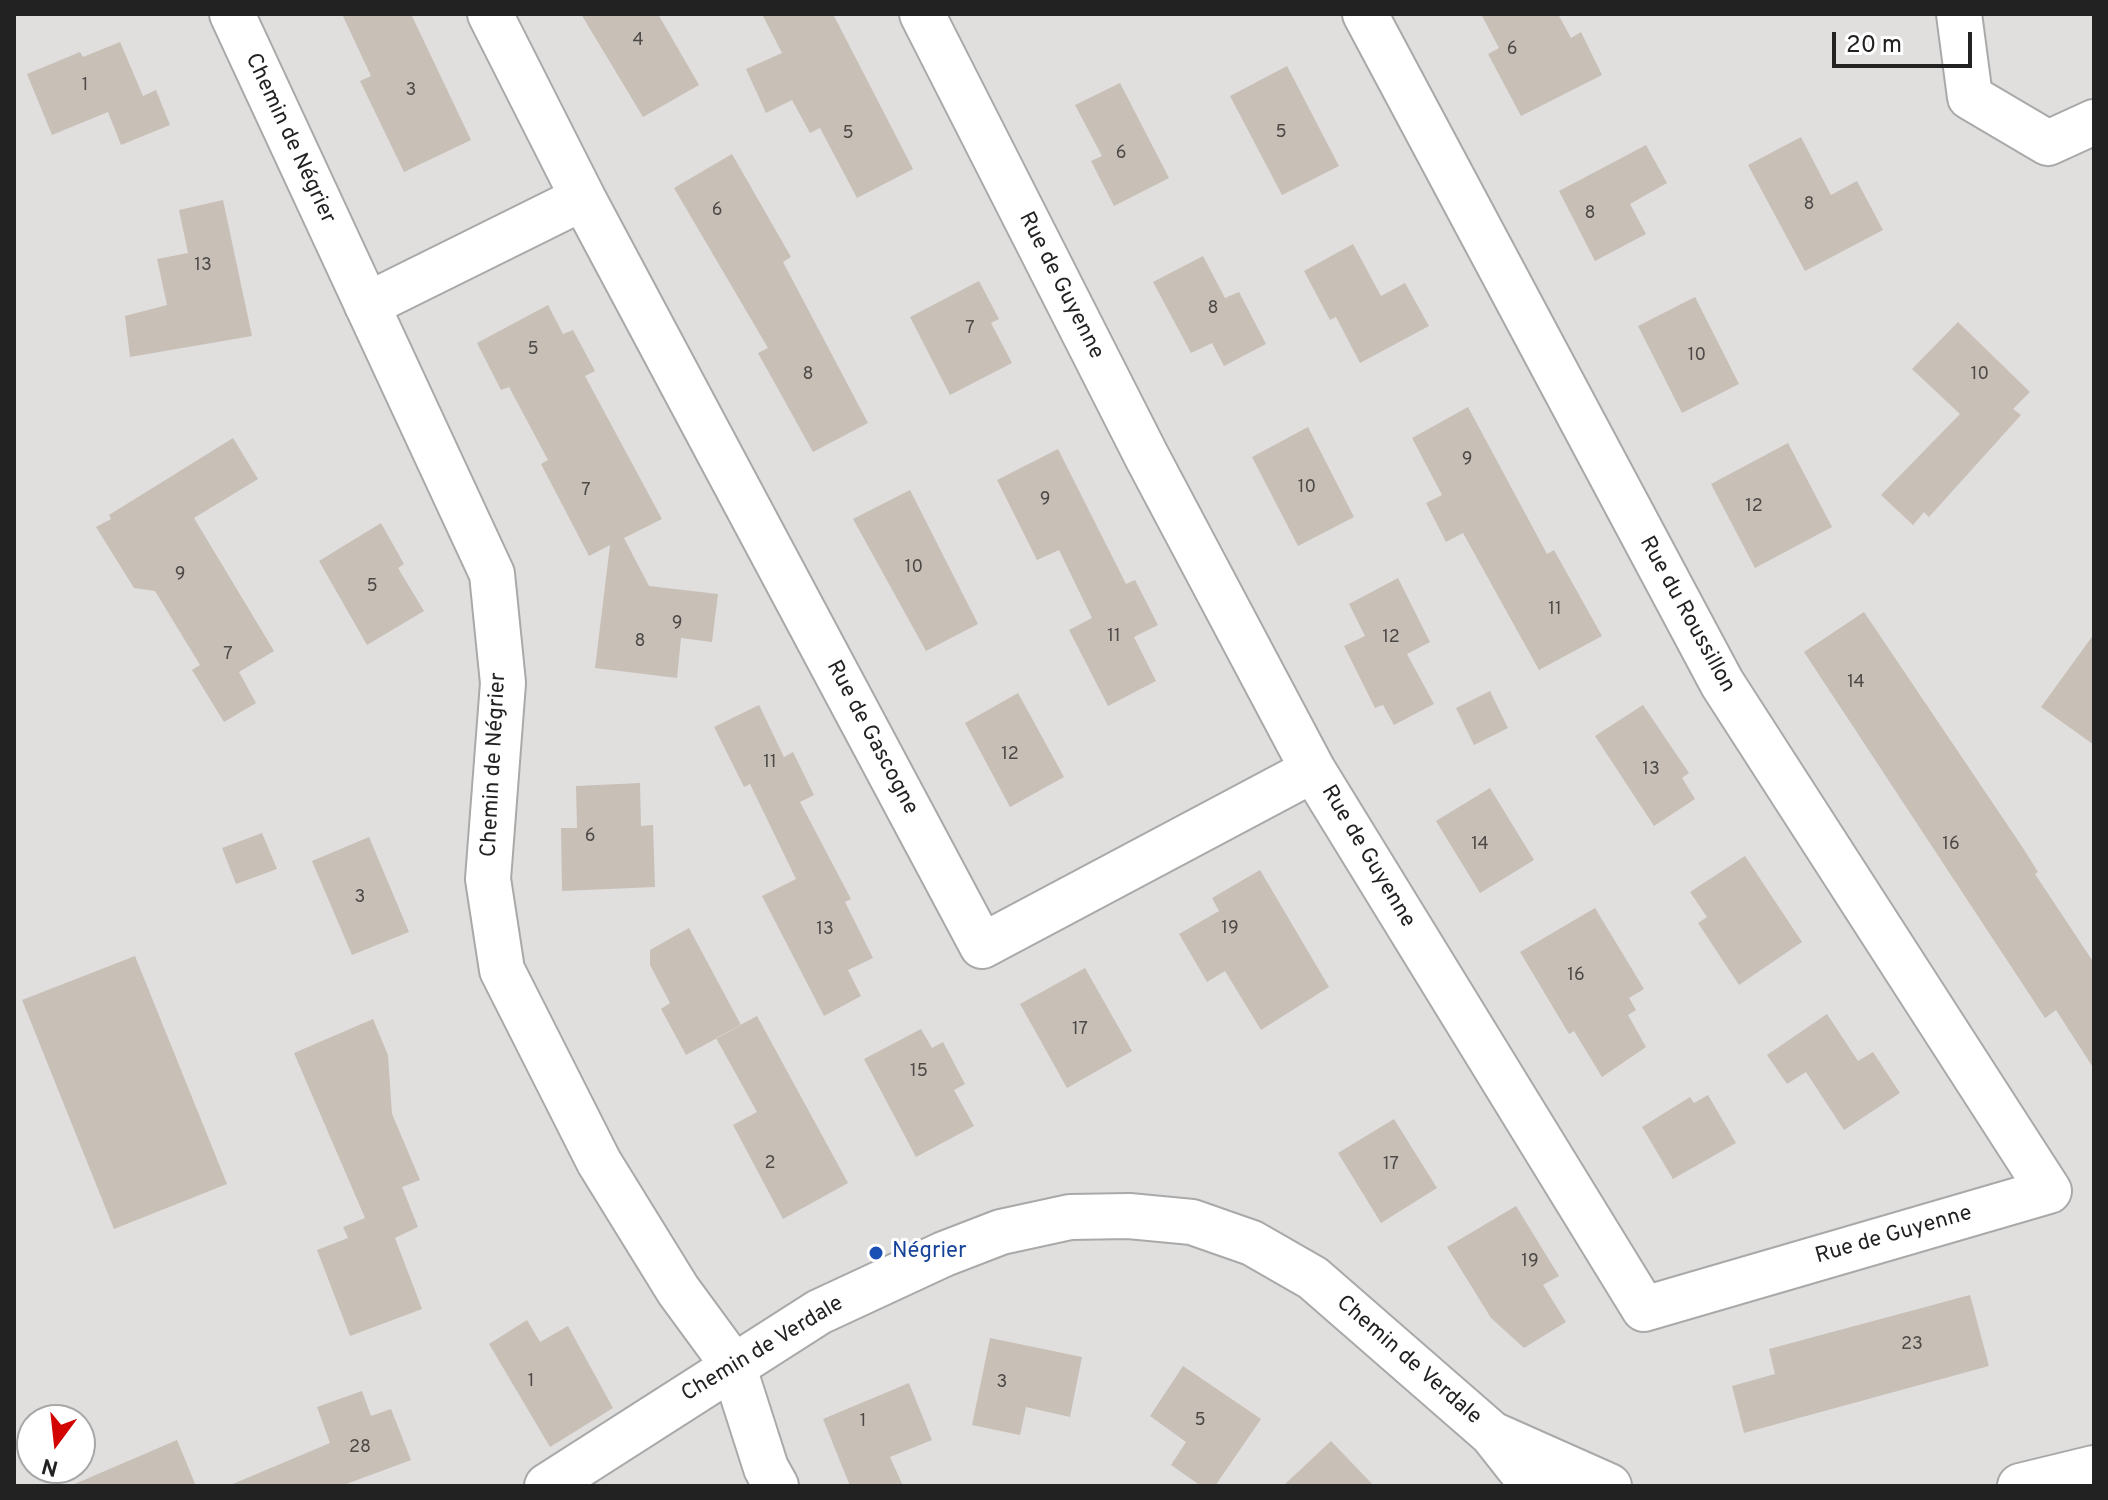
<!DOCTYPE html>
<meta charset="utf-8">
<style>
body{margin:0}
#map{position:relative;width:2108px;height:1500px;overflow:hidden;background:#f2efe8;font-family:Overpass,sans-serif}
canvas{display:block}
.frame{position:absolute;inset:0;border:16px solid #222;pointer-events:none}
.north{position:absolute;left:16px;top:1404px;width:80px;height:80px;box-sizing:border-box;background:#fff;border:2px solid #a7a7a7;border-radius:50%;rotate:195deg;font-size:22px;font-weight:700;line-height:32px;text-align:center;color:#222}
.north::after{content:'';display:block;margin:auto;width:28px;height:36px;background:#d30400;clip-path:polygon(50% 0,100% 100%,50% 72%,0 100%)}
.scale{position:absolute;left:1832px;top:32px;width:140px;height:36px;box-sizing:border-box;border:4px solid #222;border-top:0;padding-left:10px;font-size:24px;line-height:28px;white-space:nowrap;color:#222;-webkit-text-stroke:6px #fff;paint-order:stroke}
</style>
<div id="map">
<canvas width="2108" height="1500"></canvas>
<div class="frame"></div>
<div class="north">N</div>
<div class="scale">20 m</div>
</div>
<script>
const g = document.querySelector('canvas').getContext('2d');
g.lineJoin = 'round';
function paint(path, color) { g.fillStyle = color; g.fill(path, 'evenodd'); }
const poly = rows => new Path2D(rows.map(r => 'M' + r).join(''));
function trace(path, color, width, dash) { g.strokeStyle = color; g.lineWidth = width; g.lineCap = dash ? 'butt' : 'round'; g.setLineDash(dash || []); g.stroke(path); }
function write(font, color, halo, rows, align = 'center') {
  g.font = font + ' Overpass,sans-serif'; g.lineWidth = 6; g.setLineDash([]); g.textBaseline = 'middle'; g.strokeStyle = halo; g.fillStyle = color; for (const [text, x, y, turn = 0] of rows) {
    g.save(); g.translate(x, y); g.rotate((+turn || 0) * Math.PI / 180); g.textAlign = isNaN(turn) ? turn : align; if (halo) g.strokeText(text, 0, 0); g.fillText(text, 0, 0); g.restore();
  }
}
const residential = poly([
 [14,14,2094,14,2094,1486,14,1486],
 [32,1420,80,1420,80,1468,32,1468]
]);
const building = poly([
 [342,14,411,14,471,140,404,172,360,81,371,76],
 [581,14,658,14,699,85,643,117],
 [762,14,833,14,913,169,857,198,820,128,810,133,792,100,766,113,746,69,782,53],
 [1481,14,1558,14,1571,38,1581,32,1602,75,1521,116,1488,54,1499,48],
 [120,42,143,96,156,90,170,125,121,145,108,112,52,135,27,74,80,52,83,57],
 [1287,66,1339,166,1282,195,1230,96],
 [1120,83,1169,178,1114,206,1091,161,1102,156,1075,105],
 [1801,137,1831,195,1857,181,1883,230,1805,271,1748,165],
 [1646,145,1667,183,1630,204,1646,234,1595,261,1559,191],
 [732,154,791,257,783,262,868,423,813,452,758,353,768,348,674,188],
 [223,200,252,336,130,357,125,316,167,305,157,259,188,253,179,210],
 [1353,244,1381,296,1405,283,1429,326,1360,363,1336,317,1330,320,1304,271],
 [1203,256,1225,298,1239,292,1266,344,1224,366,1212,343,1191,353,1153,282],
 [979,281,999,319,991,323,1012,363,950,395,910,317],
 [1695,297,1739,384,1682,413,1638,326],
 [548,305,563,334,573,330,595,371,585,376,662,519,624,538,649,586,718,594,712,642,681,638,677,678,595,668,610,545,589,556,541,464,548,460,509,387,501,390,477,343],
 [1958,322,2030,392,2013,409,2021,415,1929,517,1924,512,1913,525,1881,495,1960,414,1912,369],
 [1468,407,1547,554,1554,550,1602,636,1539,670,1463,533,1446,542,1426,503,1442,495,1412,438],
 [1308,427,1354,517,1298,546,1252,457],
 [233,438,258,479,194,518,274,651,239,672,256,703,224,722,192,670,200,665,155,591,134,588,96,527,111,519,109,515],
 [1788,443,1832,527,1755,568,1711,484],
 [1058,449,1126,584,1135,580,1158,625,1134,637,1156,681,1108,706,1069,630,1092,618,1059,550,1037,560,997,480],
 [910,490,978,624,926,651,853,519],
 [381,523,404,564,398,568,424,611,367,645,319,561],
 [1398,578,1430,642,1407,654,1434,704,1394,725,1383,705,1375,708,1344,646,1365,636,1349,604],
 [1864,612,2023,848,2038,872,2035,874,2094,963,2094,1069,2056,1010,2045,1018,1804,652],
 [2094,634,2094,745,2041,707],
 [1490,691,1508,728,1474,745,1456,708],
 [1018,693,1064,777,1010,807,965,723],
 [759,705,784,757,793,752,814,795,800,802,851,899,845,902,873,958,848,970,861,996,824,1016,762,896,796,879,750,784,744,787,714,727],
 [1643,705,1689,773,1682,778,1695,799,1654,826,1595,736],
 [640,783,641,826,653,825,655,887,562,891,561,828,577,828,576,786],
 [1490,788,1534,860,1480,893,1436,821],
 [262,833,277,869,236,884,222,848],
 [369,837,409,932,352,955,312,861],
 [1745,856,1802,942,1739,985,1698,923,1707,917,1690,892],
 [1260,870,1329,987,1261,1030,1225,971,1207,982,1179,934,1219,911,1212,898],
 [1595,908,1644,989,1629,998,1636,1010,1628,1015,1646,1047,1602,1077,1574,1031,1569,1034,1520,952],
 [689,928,741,1025,686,1055,661,1009,670,1003,650,965,650,950],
 [135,956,227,1184,114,1229,22,1000],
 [1085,968,1132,1051,1067,1088,1020,1004],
 [1827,1014,1858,1061,1873,1052,1900,1093,1844,1130,1806,1072,1787,1084,1767,1055],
 [757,1016,848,1183,783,1219,733,1125,757,1112,716,1038],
 [373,1019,388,1055,392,1114,420,1180,402,1187,418,1227,395,1238,422,1309,350,1336,317,1250,348,1238,343,1227,365,1218,294,1053],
 [921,1029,932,1048,943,1042,965,1084,954,1090,974,1126,916,1157,864,1059],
 [1708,1095,1736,1143,1673,1179,1642,1127,1690,1097,1694,1103],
 [1394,1119,1437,1188,1381,1223,1338,1153],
 [1516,1206,1559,1276,1543,1285,1566,1322,1524,1348,1491,1318,1447,1247],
 [1970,1295,1989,1366,1744,1433,1732,1386,1775,1374,1769,1349],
 [527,1320,540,1342,568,1326,613,1408,550,1447,489,1344],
 [990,1338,1082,1357,1070,1417,1026,1407,1020,1435,972,1425],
 [1183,1366,1261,1419,1215,1486,1201,1486,1171,1465,1186,1442,1150,1416],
 [909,1383,932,1440,890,1457,903,1486,850,1486,823,1419],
 [362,1391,371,1416,391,1409,411,1460,341,1486,228,1486,330,1443,317,1407],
 [177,1440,196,1486,70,1486],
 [1331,1441,1374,1486,1283,1486]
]);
const minor = poly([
 [922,14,1147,457,1313,770,1644,1309,2049,1191,1722,683,1365,14],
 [1959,14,1970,97,2048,143,2094,122],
 [583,198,982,946,1313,770],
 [367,305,583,198,490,14],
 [733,1365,766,1468,776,1486]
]);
const tertiary = poly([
 [232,14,492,574,503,683,488,879,502,970,599,1162,678,1290,733,1365],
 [1492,1434,1609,1486],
 [547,1486,819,1312,944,1254,1001,1232,1070,1217,1129,1216,1192,1222,1252,1243,1313,1278,1492,1434,1533,1486],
 [2020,1486,2094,1468]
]);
const markers = [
 [876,1253,8,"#1a4fb4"]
];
const numberNames = [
 ["4",638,41],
 ["6",1512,50],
 ["1",85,86],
 ["3",411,91],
 ["5",1281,133],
 ["5",848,134],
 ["6",1121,154],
 ["8",1809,205],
 ["6",717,211],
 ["8",1590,214],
 ["13",203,266],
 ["8",1213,309],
 ["7",970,329],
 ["5",533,350],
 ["10",1697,356],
 ["8",808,375],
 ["10",1980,375],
 ["9",1467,460],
 ["10",1307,488],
 ["7",586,491],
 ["9",1045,500],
 ["12",1754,507],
 ["10",914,568],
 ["9",180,575],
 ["5",372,587],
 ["11",1555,610],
 ["9",677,624],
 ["11",1114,637],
 ["12",1391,638],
 ["8",640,642],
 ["7",228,655],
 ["14",1856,683],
 ["12",1010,755],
 ["11",770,763],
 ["13",1651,770],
 ["6",590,837],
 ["14",1480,845],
 ["16",1951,845],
 ["3",360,898],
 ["19",1230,929],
 ["13",825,930],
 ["16",1576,976],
 ["17",1080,1030],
 ["15",919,1072],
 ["2",770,1164],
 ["17",1391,1165],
 ["19",1530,1262],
 ["23",1912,1345],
 ["1",531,1382],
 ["3",1002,1383],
 ["5",1200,1421],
 ["1",863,1422],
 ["28",360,1448]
];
const streetNames = [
 ["Chemin de Négrier",289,139,65],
 ["Rue de Guyenne",1060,286,63],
 ["Rue du Roussillon",1686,615,61],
 ["Rue de Gascogne",871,738,62],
 ["Chemin de Négrier",495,765,-87],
 ["Rue de Guyenne",1367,857,59],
 ["Rue de Guyenne",1894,1236,-16],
 ["Chemin de Verdale",763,1350,-31],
 ["Chemin de Verdale",1408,1361,41]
];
const transitNames = [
 ["Négrier",892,1253]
];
paint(residential, '#e0dfde');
paint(building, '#c8bfb7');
trace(minor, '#a9a9a9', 48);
trace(tertiary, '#a9a9a9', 48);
trace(minor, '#fff', 44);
trace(tertiary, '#fff', 44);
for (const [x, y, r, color] of markers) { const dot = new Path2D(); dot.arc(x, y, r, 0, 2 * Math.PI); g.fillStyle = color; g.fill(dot); trace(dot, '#fff', 3); }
write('18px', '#4c4947', null, numberNames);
write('22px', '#222', '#fff', streetNames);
write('22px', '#164399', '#fff', transitNames, 'left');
</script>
